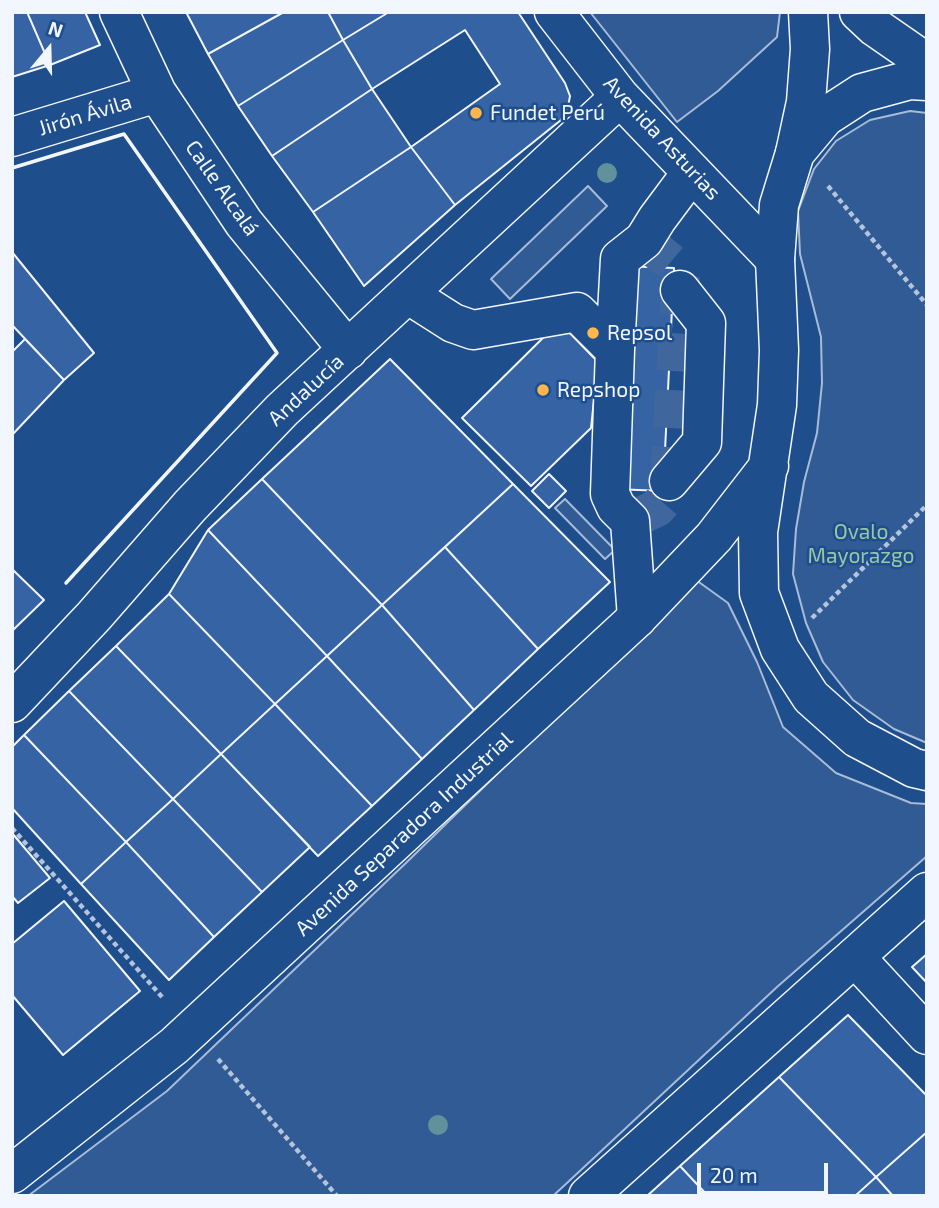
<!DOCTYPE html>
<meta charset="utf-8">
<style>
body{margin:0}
#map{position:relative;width:939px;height:1208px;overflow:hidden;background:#1f4e8c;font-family:"Exo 2",sans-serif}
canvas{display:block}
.frame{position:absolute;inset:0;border:14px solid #f2f6ff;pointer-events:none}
.north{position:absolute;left:14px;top:14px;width:70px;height:70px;-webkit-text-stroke:5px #1f4e8c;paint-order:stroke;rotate:19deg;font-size:19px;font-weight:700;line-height:28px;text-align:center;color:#f2f6ff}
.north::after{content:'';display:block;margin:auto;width:24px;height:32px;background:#f2f6ff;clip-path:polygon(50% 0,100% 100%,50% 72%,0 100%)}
.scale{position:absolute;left:697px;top:1163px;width:131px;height:32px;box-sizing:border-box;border:4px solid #f2f6ff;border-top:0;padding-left:9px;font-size:21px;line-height:24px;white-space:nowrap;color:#f2f6ff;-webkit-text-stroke:5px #1f4e8c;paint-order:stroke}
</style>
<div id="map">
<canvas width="939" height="1208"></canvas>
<div class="frame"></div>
<div class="north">N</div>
<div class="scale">20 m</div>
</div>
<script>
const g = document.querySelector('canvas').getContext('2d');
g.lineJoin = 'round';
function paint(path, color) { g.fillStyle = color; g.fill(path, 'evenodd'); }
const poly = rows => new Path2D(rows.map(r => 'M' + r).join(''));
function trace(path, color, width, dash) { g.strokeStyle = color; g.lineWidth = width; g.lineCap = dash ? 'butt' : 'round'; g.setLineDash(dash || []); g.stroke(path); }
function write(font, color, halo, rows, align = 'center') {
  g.font = font + ' "Exo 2",sans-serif'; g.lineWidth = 5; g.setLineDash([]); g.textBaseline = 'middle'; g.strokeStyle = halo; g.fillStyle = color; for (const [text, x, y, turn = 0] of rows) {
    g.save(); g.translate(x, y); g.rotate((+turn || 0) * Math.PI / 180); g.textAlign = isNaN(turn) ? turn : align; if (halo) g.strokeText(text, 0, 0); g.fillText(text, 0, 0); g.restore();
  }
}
const built = poly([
 [590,12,780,12,777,37,718,91,677,122,590,12],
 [910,111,927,113,927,743,894,729,853,700,823,662,806,623,793,574,796,529,804,482,817,433,822,383,821,337,800,254,798,211,814,169,836,141,870,120,910,111],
 [588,186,607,206,510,299,491,279,588,186],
 [565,499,615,550,605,559,555,508,565,499],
 [696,580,728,603,757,662,783,727,836,773,911,803,927,804,927,856,777,987,553,1196,28,1196,167,1091,409,860,696,580]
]);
const building = poly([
 [12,12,27,12,50,65,12,77,12,12],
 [27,12,85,12,100,45,50,65,27,12],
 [186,12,284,12,208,54,186,12],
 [284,12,328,12,343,40,238,106,208,54,284,12],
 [328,12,389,12,343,40,328,12],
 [389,12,518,12,565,83,570,96,568,107,561,120,455,205,411,147,500,84,465,30,372,89,343,40,389,12],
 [343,40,372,89,272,156,238,106,343,40],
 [372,89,411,147,313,212,272,156,372,89],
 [411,147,455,205,364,286,313,212,411,147],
 [12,252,94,353,64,380,12,325,12,252],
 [624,266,674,268,663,491,614,489,624,266],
 [559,322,598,362,591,428,531,486,462,418,559,322],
 [25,339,64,380,12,435,12,352,25,339],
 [390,359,513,484,382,605,262,479,390,359],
 [549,474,566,491,549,508,532,491,549,474],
 [262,479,382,605,327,656,208,530,262,479],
 [513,484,610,582,538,649,445,547,513,484],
 [208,530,327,656,275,704,169,594,208,530],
 [445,547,538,649,474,710,382,605,445,547],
 [12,569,44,600,12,631,12,569],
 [169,594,275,704,221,754,116,646,169,594],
 [382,605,474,710,422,759,327,656,382,605],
 [116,646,221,754,173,799,69,691,116,646],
 [327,656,422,759,372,806,275,704,327,656],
 [69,691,173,799,126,842,24,735,69,691],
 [275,704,372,806,318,856,221,754,275,704],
 [24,735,126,842,81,884,12,808,12,747,24,735],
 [221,754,310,847,262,892,173,799,221,754],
 [173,799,262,892,214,937,126,842,173,799],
 [12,833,50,878,18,903,12,896,12,833],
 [126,842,214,937,169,980,81,884,126,842],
 [64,901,140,991,63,1055,12,995,12,944,64,901],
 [927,954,927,983,912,967,927,954],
 [848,1015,927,1096,927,1132,876,1177,779,1077,848,1015],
 [779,1077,876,1177,855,1196,708,1196,680,1166,779,1077],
 [927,1132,927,1196,893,1196,876,1177,927,1132],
 [680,1166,708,1196,647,1196,680,1166],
 [876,1177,893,1196,855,1196,876,1177]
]);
const minorTunnel = poly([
 [630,521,657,508,668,495,680,290,681,271,644,240]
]);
const path = poly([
 [828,186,927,305],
 [812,618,927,505],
 [12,828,163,998],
 [218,1059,337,1196]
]);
const minor = poly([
 [119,12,157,93,244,223,348,350],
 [554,12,620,97,775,259],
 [859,12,875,27,927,63],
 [12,137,157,93],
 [795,153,806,102,810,49,808,12],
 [409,295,453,323,473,330,577,312,615,350,610,494,616,507,630,521,637,618],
 [615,350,620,259,644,240,657,219,692,172],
 [669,481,702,442,706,323,680,290],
 [12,703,94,616,190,506,282,410,620,97],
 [855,957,927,1035]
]);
const major = poly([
 [927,81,910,80,862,93,825,117,795,153,779,205,775,259,779,350,777,405,758,532,759,593,780,649,811,697,857,738,914,768,927,771],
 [12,1174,174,1046,637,618,714,537,769,466],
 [588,1196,927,892]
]);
const wall = poly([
 [12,168,124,134,277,353,66,583]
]);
const trees = [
 [607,173],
 [438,1125]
];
const markers = [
 [476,113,7,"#ffb74d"],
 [593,333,7,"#ffb74d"],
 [543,390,7,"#ffb74d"]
];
const poiNames = [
 ["Fundet Perú",490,113],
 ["Repsol",607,333],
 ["Repshop",557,390]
];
const streetNames = [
 ["Jirón Ávila",85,115,-17],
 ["Avenida Asturias",662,138,47],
 ["Calle Alcalá",222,188,55],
 ["Andalucía",306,390,-43],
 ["Avenida Separadora Industrial",404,834,-43]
];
const parkNames = [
 ["Ovalo",861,532],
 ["Mayorazgo",861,556]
];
paint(built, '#305b95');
trace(built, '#a8bbd7', 2);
paint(building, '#3563a3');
trace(building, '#f2f6ff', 2);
trace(minorTunnel, '#3f679d', 38, [38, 19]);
trace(minor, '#f2f6ff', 41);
trace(major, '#f2f6ff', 41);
trace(path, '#b3c4dc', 4.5, [5, 3.5]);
trace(minor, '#1f4e8c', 38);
trace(major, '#1f4e8c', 38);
trace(wall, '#f2f6ff', 3.5);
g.fillStyle = '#61919a';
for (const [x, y] of trees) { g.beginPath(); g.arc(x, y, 10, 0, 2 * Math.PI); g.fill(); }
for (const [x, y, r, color] of markers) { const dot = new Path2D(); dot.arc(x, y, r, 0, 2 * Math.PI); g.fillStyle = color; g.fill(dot); trace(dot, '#1f4e8c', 2.5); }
write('21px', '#f2f6ff', '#1f4e8c', poiNames, 'left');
write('21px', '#f2f6ff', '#1f4e8c', streetNames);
write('21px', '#97c8a6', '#1f4e8c', parkNames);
</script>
